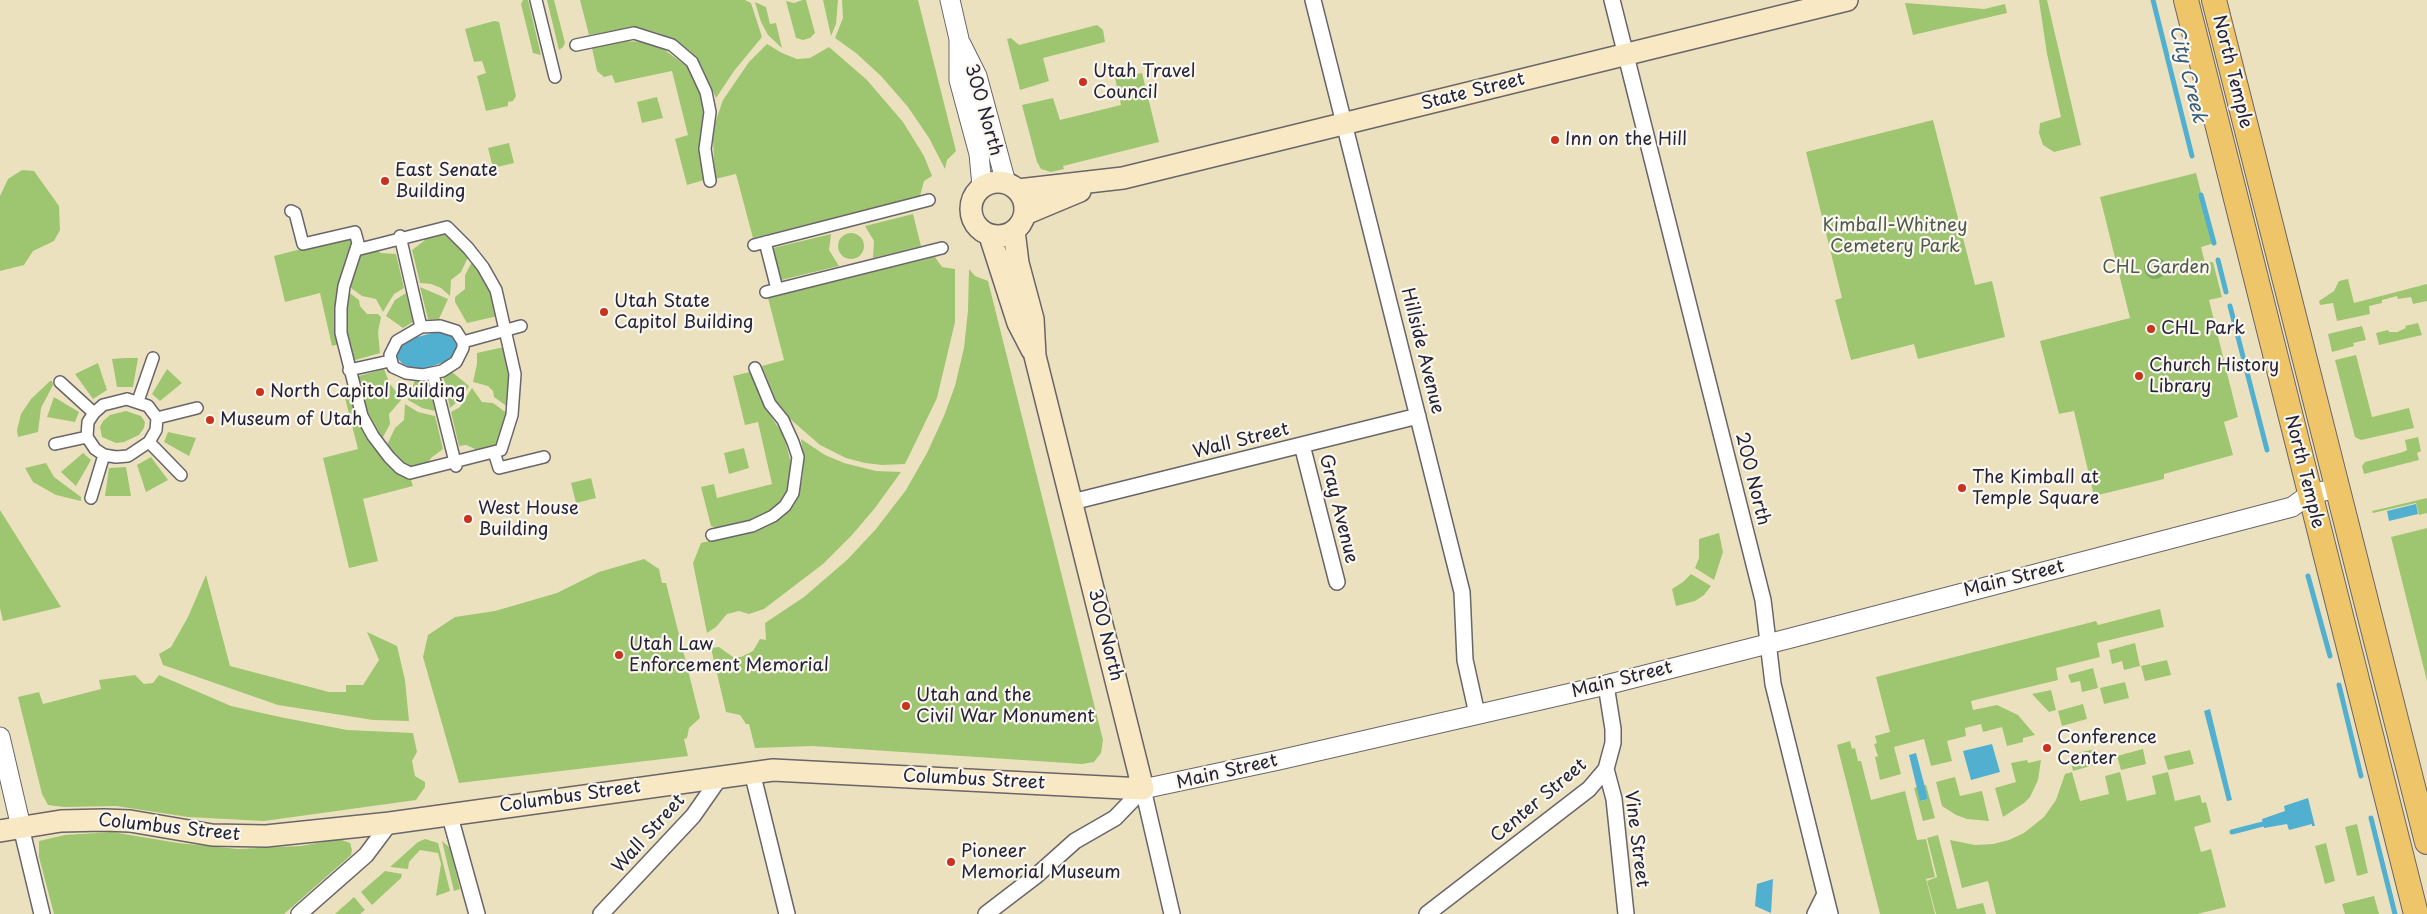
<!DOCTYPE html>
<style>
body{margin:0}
canvas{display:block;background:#ece1bf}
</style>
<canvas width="2427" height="914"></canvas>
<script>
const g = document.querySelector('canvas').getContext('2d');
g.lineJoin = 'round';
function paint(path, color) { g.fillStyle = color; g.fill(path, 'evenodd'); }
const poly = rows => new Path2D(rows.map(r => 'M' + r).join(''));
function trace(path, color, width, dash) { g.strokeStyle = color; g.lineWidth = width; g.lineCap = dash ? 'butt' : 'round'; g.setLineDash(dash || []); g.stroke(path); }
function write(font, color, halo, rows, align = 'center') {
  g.font = font + ' "Playpen Sans",sans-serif'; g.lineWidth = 4.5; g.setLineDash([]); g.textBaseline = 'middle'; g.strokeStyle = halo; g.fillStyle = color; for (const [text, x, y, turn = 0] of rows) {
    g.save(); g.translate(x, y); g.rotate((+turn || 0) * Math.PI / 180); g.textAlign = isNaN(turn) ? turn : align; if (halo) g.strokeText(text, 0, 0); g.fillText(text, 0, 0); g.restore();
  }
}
const green = poly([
 [523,0,528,0,541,55,533,53,521,4],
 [547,0,554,0,565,43,563,47,559,50],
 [580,0,745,0,751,3,762,37,734,71,716,98,701,65,690,51,673,40,658,33,639,28,622,29,589,35],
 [803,0,806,0,815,33,810,38,803,40,796,38,786,1,794,3],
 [823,0,838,0,836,24,831,36],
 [842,0,918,0,956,151,947,160,945,169,929,138,908,107,881,76,856,53,835,38,843,18],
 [2039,0,2047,0,2081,145,2054,152,2043,145,2039,133,2040,123,2061,117,2047,54],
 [755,2,766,7,770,24,776,23,782,48,768,35,761,22],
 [1905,3,1984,9,2005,4,2007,13,1913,35],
 [494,21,499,22,516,96,513,101,508,102,508,106,486,111,477,76,486,73,482,61,474,62,465,29],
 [1097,25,1103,30,1105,42,1043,58,1049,81,1020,90,1007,39,1011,38,1019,45],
 [622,41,648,42,659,46,688,67,699,87,704,105,700,143,704,180,687,185,675,139,688,135,672,71,615,83,612,75,604,77,597,71,592,48],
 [767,44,782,53,797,59,810,58,829,47,867,80,903,122,924,156,932,176,924,181,920,196,753,238,736,174,715,179,713,140,715,123,723,100,749,62],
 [1142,73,1159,142,1063,166,1064,169,1051,172,1041,169,1037,162,1022,105,1053,98,1060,120,1121,105,1115,78],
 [657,97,663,118,642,123,637,102],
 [1933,120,1975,285,1992,281,2005,337,1918,359,1914,344,1851,360,1835,300,1842,298,1806,152],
 [509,143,514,163,493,168,488,148],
 [22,170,34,171,59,206,60,230,54,241,33,251,24,265,0,271,0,196,8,179],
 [2196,173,2214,243,2201,247,2205,263,2213,262,2222,297,2209,300,2238,417,2224,422,2233,455,2164,474,2164,479,2094,496,2074,411,2059,414,2040,341,2130,318,2100,197],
 [913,214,921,246,873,258,874,241,865,226],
 [446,232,469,255,461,272,451,280,450,296,441,288,431,284,420,283,412,250,424,241,427,236],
 '838 246a13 13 0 1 1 26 0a13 13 0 1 1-26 0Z',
 [831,234,829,250,839,266,781,280,773,248],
 [351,236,353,242,346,257,341,282,339,344,332,346,320,293,285,302,274,256],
 [375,249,381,253,396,254,404,288,394,294,383,312,376,299,362,296,347,285,356,253],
 [935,257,942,267,955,269,955,322,937,398,905,464,882,465,865,463,846,458,820,445,789,418,777,403,762,366,784,360,768,298],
 [473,260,489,288,498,316,467,323,455,302,455,297,465,289,465,275],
 [969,269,975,276,988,281,1103,740,1101,753,1094,762,1082,764,812,746,755,748,749,724,746,724,740,715,726,712,711,648,719,647,733,657,741,657,753,651,760,639,766,640,765,623,804,597,847,560,876,529,906,490,927,453,944,416,955,386,964,348,968,310],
 [2348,279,2354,303,2427,284,2427,301,2413,304,2411,297,2398,299,2397,296,2382,300,2382,303,2369,306,2370,314,2337,321,2333,303,2320,305,2319,301,2334,291,2339,281],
 [420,287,448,299,439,319,428,319],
 [347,291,359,300,360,306,367,314,378,314,381,317,378,332,380,353,352,361,345,328],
 [406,293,413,322,403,328,386,316,395,300],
 [2418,323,2422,335,2379,345,2376,333,2388,330,2389,332,2397,332,2406,328,2405,326],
 [2362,326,2366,340,2353,343,2354,346,2332,352,2328,334],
 [504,347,510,389,508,407,494,397,493,391,488,386,473,382,477,364,477,353],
 [2356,355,2372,417,2409,408,2414,428,2361,440,2355,437,2335,360],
 [125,358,138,358,133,387,117,387,112,359],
 [98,363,107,390,93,399,75,374],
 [167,369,182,383,160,401,152,394],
 [384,369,390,384,402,399,389,414,390,424,382,439,366,413,355,377],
 [452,372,469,386,463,397,450,408,443,376],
 [750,372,764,406,784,436,792,467,790,485,784,499,775,511,758,520,719,529,711,526,701,487,714,484,717,498,772,484,758,422,745,425,733,376],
 [415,380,428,380,435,411,422,408,408,400],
 [50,381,52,381,53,385,41,408,38,432,18,437,17,430,21,414,31,399],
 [472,388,482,402,493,403,508,414,498,447,480,451,466,445,459,446,451,412,460,407],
 [352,396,399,472,411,480,413,486,363,499,378,561,349,568,323,458,358,449,345,398],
 [54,397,79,412,75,422,47,417],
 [405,404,418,412,435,416,443,449,431,458,428,463,409,468,387,445,395,428,404,420],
 [126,411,141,416,145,422,144,428,139,435,124,442,116,443,102,437,100,427,103,421,110,415],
 [168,432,196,438,189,456,164,442],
 [2418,437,2421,451,2417,453,2419,460,2364,474,2362,466,2365,462,2403,452,2407,450,2405,440],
 [801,439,825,455,844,463,876,471,901,472,875,508,852,535,823,564,764,609,749,614,739,611,727,614,716,627,707,633,693,563,701,543,766,527,784,516,795,501,802,481,804,461],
 [744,448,749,468,729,474,724,453],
 [83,453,91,460,76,486,61,472],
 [151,457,168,480,146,492,137,465],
 [46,463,54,477,81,497,81,501,56,495,33,482,25,468],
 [126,467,131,496,105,496,109,468],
 [591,478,596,498,576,503,571,483],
 [2427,498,2427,513,2419,515,2416,503,2373,513,2372,511],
 [0,510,61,607,3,621,0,608],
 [2427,528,2427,681,2391,537],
 [1719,533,1723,552,1714,580,1695,568,1699,558,1699,539],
 [644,559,659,569,662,583,666,583,700,718,689,728,687,738,684,739,688,756,459,783,423,657,428,635,455,617,495,611,557,593,599,572],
 [1691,574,1711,586,1704,595,1695,601,1676,606,1672,589,1683,582],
 [206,575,230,666,329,692,346,692,346,685,363,685,379,660,367,632,397,646,405,680,409,721,373,720,278,705,163,665,159,654,171,647,188,617],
 [2160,609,2164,627,2097,643,2100,657,2056,668,2058,680,1971,701,1973,710,1997,705,2018,715,2035,735,2023,738,2023,742,2007,746,2002,727,1983,732,1981,724,1965,728,1966,736,1947,741,1952,761,1931,766,1924,739,1894,747,1901,774,1880,780,1875,757,1878,756,1874,744,1877,743,1875,736,1890,732,1876,677,2096,621,2098,625],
 [2135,643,2140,666,2124,670,2122,661,2112,664,2109,650],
 [2167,660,2171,675,2145,681,2141,666],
 [2093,668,2098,688,2082,692,2080,681,2071,683,2068,675],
 [135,675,144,684,153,683,159,675,231,706,280,717,347,730,413,733,417,752,412,761,415,776,425,782,425,787,416,800,264,821,188,817,116,806,64,807,48,805,42,794,18,697,39,692,43,704,101,689,99,680],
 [2125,682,2129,698,2104,704,2100,688],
 [2051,690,2056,710,2049,712,2032,694],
 [2083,704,2087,719,2062,726,2058,711],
 [1850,741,1852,749,1855,748,1858,761,1861,761,1871,800,1905,791,1917,840,1926,839,1935,877,1926,879,1935,914,1880,914,1837,745],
 [2095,749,2098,764,2073,771,2069,755],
 [2143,749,2146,764,2121,770,2117,756],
 [2190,750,2194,764,2168,770,2164,756],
 [2027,760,2028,763,2041,760,2038,780,2030,797,2024,803,2003,817,1995,788,2016,782,2011,763],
 [2072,772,2080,801,2109,794,2105,776,2120,772,2127,801,2156,794,2152,776,2168,772,2175,801,2200,795,2202,803,2206,802,2211,822,2194,827,2201,852,2211,849,2226,907,2197,914,1996,914,1988,881,1962,888,1950,840,1975,845,1993,844,2009,840,2024,833,2044,817,2056,800,2065,774],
 [1955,777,1960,796,1982,791,1989,821,1967,819,1956,815,1942,806,1936,782],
 [1924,785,1926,785,1935,818,1923,821,1914,788,1917,787,1921,801,1928,799],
 [2357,824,2368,873,2357,876,2345,827],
 [112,832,178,843,238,849,301,846,339,839,350,843,352,850,351,855,284,914,54,914,39,857,39,841,65,835],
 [1938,835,1957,909,1983,903,1986,914,1936,914,1927,881,1937,877,1927,838],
 [425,839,438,843,450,891,436,896,441,864,438,853,420,850,409,862,408,869,390,867,418,842],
 [442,841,450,848,460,889,454,891],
 [2326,843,2335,881,2325,884,2315,846],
 [385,871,402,874,401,878,372,905,361,892],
 [2374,896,2379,914,2345,914,2342,904],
 [354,897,365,910,360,914,335,914]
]);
const forest = poly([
 '2144 268a11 11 0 1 1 22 0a11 11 0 1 1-22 0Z'
]);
const water = poly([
 [436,332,453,336,458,343,457,350,447,361,426,368,412,368,403,364,397,358,399,349,410,339],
 [2416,504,2418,514,2389,521,2387,511],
 [2210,709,2232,800,2227,801,2204,711],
 [1992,744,2000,772,1971,780,1963,751],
 [1916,753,1928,799,1920,801,1909,755],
 [2308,798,2315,826,2312,826,2312,824,2289,830,2287,824,2264,828,2262,819,2285,811,2284,806],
 [1773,879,1771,913,1755,906,1757,884]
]);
const stream = poly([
 [2153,0,2192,156],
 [2201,195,2214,243],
 [2218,260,2226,292],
 [2230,306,2267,450],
 [2308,576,2330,656],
 [2339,685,2361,776],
 [2371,818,2395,914],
 [2232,832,2263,824]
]);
const pedestrian = poly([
 [536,0,555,77],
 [576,45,634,33,672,45,692,62,706,92,710,112,705,149,710,181],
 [291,211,295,213,303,244,355,232,358,243,360,249,447,227,468,248,483,267,496,290,515,374,512,415,501,450,410,473,400,468,389,457,373,436,362,416,341,333,341,308,344,286,358,243],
 [400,236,421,327],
 [765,242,777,289],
 [754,245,929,200],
 [766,292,942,248],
 [440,326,456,331,463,342,463,348,456,362,442,371,423,375,406,373,393,367,390,355,397,341,421,327,440,326],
 [463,342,521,326],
 [349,370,390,361],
 [433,374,456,466],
 [60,382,94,413],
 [127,399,148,406,157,418,156,430,149,442,128,456,116,457,104,455,95,449,87,437,88,422,94,413,103,405,127,399],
 [138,401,153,358],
 [157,418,197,408],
 [149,442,181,475],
 [55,444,87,437],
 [494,452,499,468,544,457],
 [91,498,104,455],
 [712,535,752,526,773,516,785,506,793,493,798,457,793,442,783,420,770,404,755,368]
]);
const minor = poly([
 [1313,0,1462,592,1465,660,1477,714],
 [1612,0,1763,600,1773,684,1830,914],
 [1302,445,1337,582],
 [1072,502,1418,416],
 [1606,769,1614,799,1626,914],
 [752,772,787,914],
 [1143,789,1172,914],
 [449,813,477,914],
 [21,827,42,914],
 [299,914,366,855,390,823],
 [601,914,693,816,721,776],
 [986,914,1037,875,1075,841,1115,818,1143,789],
 [1427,914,1589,789,1606,769,1613,743,1613,729,1606,685],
 [1815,914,1825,894]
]);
const tertiary = poly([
 [950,0,959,39,959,80,979,154,982,186],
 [961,44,977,76,1006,183],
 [0,737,21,827],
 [1143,789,1279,760,1606,685,1791,638,2292,507,2310,494,2338,488]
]);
const secondary = poly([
 '971 209a27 27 0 1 1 54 0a27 27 0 1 1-54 0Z',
 [1018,190,1123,178,1847,0],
 [1025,214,1080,191],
 [990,236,1018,323,1032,350],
 [0,831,61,821,104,820,130,821,212,835,266,836,390,823,773,770,1143,789,1035,356,1033,319,1018,263,1014,231]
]);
const primary = poly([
 [2186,0,2416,914],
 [2214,0,2427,842]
]);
const markers = [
 [1083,82,5,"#c8321e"],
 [1555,140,5,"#c8321e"],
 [385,181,5,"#c8321e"],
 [604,312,5,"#c8321e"],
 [2151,329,5,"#c8321e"],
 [2139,376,5,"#c8321e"],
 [260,392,5,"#c8321e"],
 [210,420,5,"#c8321e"],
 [1962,488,5,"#c8321e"],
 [468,519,5,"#c8321e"],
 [619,655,5,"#c8321e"],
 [906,706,5,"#c8321e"],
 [2047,748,5,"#c8321e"],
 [951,862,5,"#c8321e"]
];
const poiNames = [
 ["Utah Travel",1093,72],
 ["Council",1093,93],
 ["Inn on the Hill",1565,140],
 ["East Senate",395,171],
 ["Building",395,192],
 ["Utah State",614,302],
 ["Capitol Building",614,323],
 ["CHL Park",2161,329],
 ["Church History",2149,366],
 ["Library",2149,387],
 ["North Capitol Building",270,392],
 ["Museum of Utah",220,420],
 ["The Kimball at",1972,478],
 ["Temple Square",1972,499],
 ["West House",478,509],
 ["Building",478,530],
 ["Utah Law",629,645],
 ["Enforcement Memorial",629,666],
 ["Utah and the",916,696],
 ["Civil War Monument",916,717],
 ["Conference",2057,738],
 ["Center",2057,759],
 ["Pioneer",961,852],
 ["Memorial Museum",961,873]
];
const streetNames = [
 ["North Temple",2232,72,76],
 ["State Street",1473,92,-14],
 ["300 North",983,110,74],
 ["Hillside Avenue",1422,351,76],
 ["Wall Street",1241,441,-14],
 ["North Temple",2304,472,76],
 ["200 North",1752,479,76],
 ["Gray Avenue",1338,509,76],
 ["Main Street",2014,579,-14],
 ["300 North",1105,635,76],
 ["Main Street",1622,680,-14],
 ["Main Street",1227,772,-13],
 ["Columbus Street",974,780,3],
 ["Columbus Street",570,797,-8],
 ["Center Street",1539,801,-40],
 ["Columbus Street",169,828,6],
 ["Wall Street",649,834,-48],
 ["Vine Street",1636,839,83]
];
const parkNames = [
 ["Kimball-Whitney",1895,226],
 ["Cemetery Park",1895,247],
 ["CHL Garden",2156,268]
];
const waterNames = [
 ["City Creek",2187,74,76]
];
paint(green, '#9ec671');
paint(forest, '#7eab63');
paint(water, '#51afd0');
trace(stream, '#51afd0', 5);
trace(pedestrian, '#696569', 14);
trace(minor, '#696569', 18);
trace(tertiary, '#696569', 21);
trace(secondary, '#696569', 24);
trace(primary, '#696569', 26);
trace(pedestrian, '#fff', 11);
trace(minor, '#fff', 15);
trace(tertiary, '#fff', 19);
trace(secondary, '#f8e8c3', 21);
trace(primary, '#eec569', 24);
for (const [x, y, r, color] of markers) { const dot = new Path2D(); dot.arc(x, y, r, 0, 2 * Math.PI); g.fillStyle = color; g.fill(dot); trace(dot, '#fbf7ec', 2); }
write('18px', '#22223b', '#fbf7ec', poiNames, 'left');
write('18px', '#22223b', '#fbf7ec', streetNames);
write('18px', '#4d5b4e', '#fbf7ec', parkNames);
write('italic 19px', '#355a77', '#fbf7ec', waterNames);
</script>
